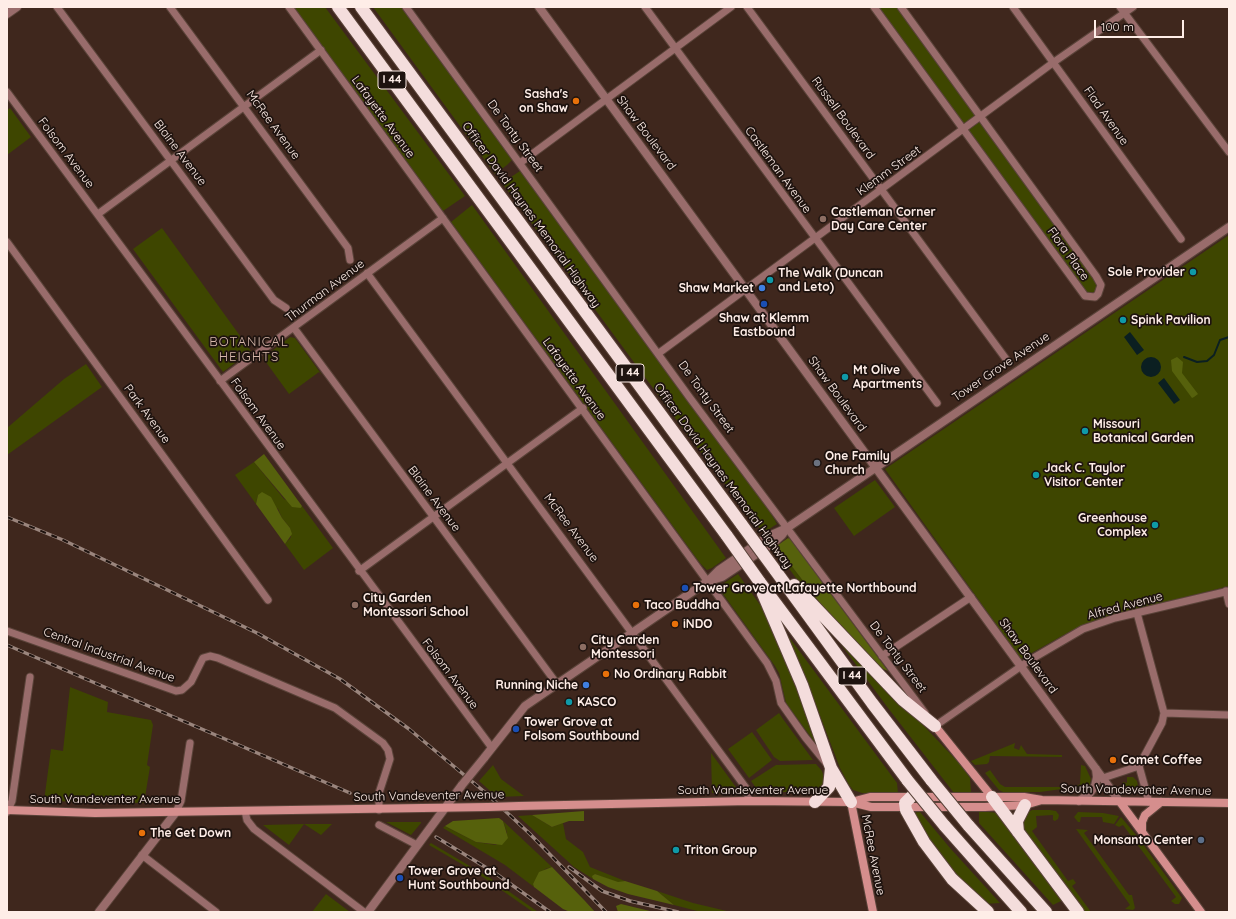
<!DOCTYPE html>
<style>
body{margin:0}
#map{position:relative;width:1236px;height:919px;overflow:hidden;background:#3f271d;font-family:Quicksand,sans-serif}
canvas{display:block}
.frame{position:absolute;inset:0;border:8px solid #feede7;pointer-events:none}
.scale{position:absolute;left:1094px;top:20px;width:90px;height:18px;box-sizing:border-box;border:2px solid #feede7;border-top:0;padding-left:5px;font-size:12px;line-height:14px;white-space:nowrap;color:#feede7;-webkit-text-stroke:3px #1e130f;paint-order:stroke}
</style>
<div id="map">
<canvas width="1236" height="919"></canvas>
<div class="frame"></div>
<div class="scale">100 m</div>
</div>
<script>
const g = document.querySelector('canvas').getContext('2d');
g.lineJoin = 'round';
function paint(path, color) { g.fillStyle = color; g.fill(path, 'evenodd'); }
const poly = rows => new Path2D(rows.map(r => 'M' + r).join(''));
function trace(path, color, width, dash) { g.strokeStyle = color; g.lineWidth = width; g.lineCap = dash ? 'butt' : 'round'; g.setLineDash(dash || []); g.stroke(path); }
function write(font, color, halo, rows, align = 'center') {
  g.font = font + ' Quicksand,sans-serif'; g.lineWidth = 3.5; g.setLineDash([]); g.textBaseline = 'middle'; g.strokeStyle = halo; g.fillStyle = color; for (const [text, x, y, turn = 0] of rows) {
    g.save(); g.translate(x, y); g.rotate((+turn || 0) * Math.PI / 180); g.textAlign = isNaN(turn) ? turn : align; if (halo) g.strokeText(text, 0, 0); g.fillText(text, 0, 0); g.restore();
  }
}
const green = poly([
 [294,7,325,7,465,196,443,211],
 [373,7,401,7,512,160,507,165,495,174],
 [874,7,901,7,1101,285,1090,298],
 [10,108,31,137,7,155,7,110],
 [520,171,770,512,777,524,763,533,689,437,502,183],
 [472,205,726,558,712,568,707,570,700,563,451,222],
 [162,228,251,351,223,372,133,249],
 [1229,235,1229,586,1102,618,1069,632,1021,659,885,469],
 [290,337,295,338,322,375,319,372,289,394,263,358],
 [86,364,102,387,7,455,7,428,64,379],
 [254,462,284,499,301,508,302,506,333,548,304,570,285,544,291,537,290,528,282,518,278,509,258,495,256,504,235,475],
 [875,480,895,507,854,536,834,508],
 [780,556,787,560,824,608,834,624,811,599],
 [738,574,763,609,792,676,816,744,786,703,779,673,775,666,718,587],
 [786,633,897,783,898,793,862,793,853,790,849,785,840,768,814,700,784,634],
 [837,639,885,685,960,764,970,778,971,792,954,793,888,708],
 [70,687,108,702,107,712,151,720,153,725,147,765,150,767,144,803,44,801,51,749,63,751],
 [779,713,783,719,813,760,780,761,774,757,756,730],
 [752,732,772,760,749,778,728,749],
 [1015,743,1014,748,1019,750,1021,745,1027,754,1062,755,1062,757,990,756,989,762,987,764,975,765,971,761],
 [711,753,738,790,735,793,712,793],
 [816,764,822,771,825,781,817,792,759,792,751,781,776,765],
 [493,765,501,779,524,796,497,797,479,781],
 [1081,765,1085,766,1091,779,1089,787,1085,790,1062,789,1040,792,1003,792,999,790,985,773,990,770,1000,784,1005,787,1074,787,1080,784],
 [1127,777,1133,777,1137,781,1138,786,1134,791,1126,791,1123,787,1123,782,1127,783],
 [1032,810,1050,810,1056,811,1059,815,1058,819,1055,821,1053,820,1053,815,1036,816,1037,827,1032,831,1068,881,1073,879,1076,883,1072,886,1091,912,1084,912,1024,830,1022,822,1027,813],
 [979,811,998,813,1063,900,1053,905,979,823],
 [920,812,950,848,1000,903,984,904,939,857,913,813],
 [1078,812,1103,813,1119,816,1114,824,1103,822,1102,817,1081,817,1080,822,1078,822,1074,817],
 [532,815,552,827,563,823,566,839,583,852,590,867,625,881,618,883,595,874,593,876,593,879,574,867,518,816],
 [1121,817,1137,836,1182,898,1179,904,1175,904,1171,901,1176,897,1123,825,1119,827,1115,825],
 [503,821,552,867,545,869,533,884,534,887,505,865,443,828,445,826,476,842,496,845,507,833],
 [386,822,421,822,421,823,411,835],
 [304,824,332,824,321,835,304,824,289,845,263,825],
 [1076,829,1088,830,1084,833,1129,895,1132,895,1135,908,1133,910,1125,909,1130,905],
 [431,843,490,878,538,912,533,912,477,873,429,845],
 [657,891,693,903,731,912,701,912,674,905],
 [326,894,350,912,312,912]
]);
const forest = poly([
 [1177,357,1183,362,1182,373,1198,394,1194,397,1192,398,1172,371,1171,360],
 [264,454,302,506,301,508,292,507,254,462],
 [262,492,271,497,282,518,290,528,292,534,285,544,256,504,258,495],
 [788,538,790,539,888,671,876,666,834,624,824,608,787,560,780,556,774,548],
 [584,811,584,821,569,821,552,827,532,815],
 [499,818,503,821,508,838,502,845,476,842,445,826,453,821],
 [552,867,585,901,595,912,570,912,563,909,534,887,533,884,539,872],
 [595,874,618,882,625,881,657,891,674,905,628,894,608,887,593,879,592,876],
 [621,904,654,912,618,912,616,906]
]);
const water = poly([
 [1130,332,1144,350,1137,355,1124,337],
 '1141 367a10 10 0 1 1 20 0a10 10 0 1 1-20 0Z',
 [1164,378,1180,400,1174,404,1158,383]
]);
const stream = poly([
 [1184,357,1197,362,1207,361,1214,355,1220,340,1229,337]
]);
const minor = poly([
 [57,7,274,300,286,308],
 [170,7,348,248,350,260],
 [289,7,767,663,776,681,781,703,805,737,827,764],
 [406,7,690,398,925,713],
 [645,7,937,403],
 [747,7,1006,359],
 [874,7,1085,296,1095,297,1098,294,1101,285,1096,276,901,7],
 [1013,7,1181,239],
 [1120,7,1229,152],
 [7,92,492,748],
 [520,163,731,7],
 [98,214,321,50],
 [7,242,268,600],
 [367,273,746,788,749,801],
 [294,328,557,684],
 [659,353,1054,62,1133,7],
 [220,381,443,218],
 [359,571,583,408],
 [1226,591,1229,604],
 [7,631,176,691,182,690,191,682,203,658,210,656,218,658,335,708,383,743,388,750,390,759,379,793,379,810],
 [882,656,971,597],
 [1164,713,1229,715],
 [933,723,935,726,1030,660,1083,629,1115,618,1229,591],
 [1139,766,1149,802],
 [1103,778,1139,766,1162,723,1164,713,1137,613],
 [245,811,247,820,254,829,364,912],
 [7,812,12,801,30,677],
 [176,812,181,801,190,743],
 [379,825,417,845],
 [142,855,216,912]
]);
const tertiary = poly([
 [539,7,1120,802],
 [7,14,17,7],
 [709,581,722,577,773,543,782,535,787,528],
 [484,758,525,706,708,581,719,570,767,537,787,528,1229,227],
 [1079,801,1089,794,1095,786,1097,777,1096,769],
 [99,912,176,812],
 [368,912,462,785]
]);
const secondary = poly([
 [935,726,992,797],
 [851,802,870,797,1024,797,1042,800,1229,803],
 [851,802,873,912],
 [1120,802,1201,912],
 [519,806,749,801,851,802,871,807,985,807,1025,805,1042,800],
 [7,810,95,813,488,807],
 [1142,831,1142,822,1145,815,1161,802]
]);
const motorway = poly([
 [338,7,727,536],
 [361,7,742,525],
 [775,570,872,703,932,781],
 [759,581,908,781],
 [794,585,903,700,935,726],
 [763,594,802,685,831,768,851,802],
 [911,797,905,803,906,810,924,842,952,879,988,912],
 [992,797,1078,912],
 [815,802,829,787,831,768],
 [944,825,1021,912],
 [968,825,1046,912],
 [1018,832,1017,821,1025,805]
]);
const rail = poly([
 [7,517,63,540,257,633,340,679,409,729,487,794,530,834,606,912],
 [7,645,350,793],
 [436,837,495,873,550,912],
 [569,867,602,891,630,901,678,912]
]);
const tertiaryBridge = poly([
 [462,785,484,758]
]);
const secondaryBridge = poly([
 [488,807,519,806]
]);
const motorwayBridge = poly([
 [742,525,775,570],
 [727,536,759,581],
 [908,781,944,825],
 [932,781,968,825]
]);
const markers = [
 [576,101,4,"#e8710a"],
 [823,219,4,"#8d6e63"],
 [1193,272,4,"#0f9aa8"],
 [770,280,4,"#0f9aa8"],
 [762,288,4,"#3f7fe0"],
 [764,304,4,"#1a4fb4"],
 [1123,320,4,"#0f9aa8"],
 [845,377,4,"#0f9aa8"],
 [1085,431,4,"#0f9aa8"],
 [817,463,4,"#6b7280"],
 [1036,475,4,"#0f9aa8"],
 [1155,525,4,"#0f9aa8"],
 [685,588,4,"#1a4fb4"],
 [355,605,4,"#8d6e63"],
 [636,605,4,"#e8710a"],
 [675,624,4,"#e8710a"],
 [583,647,4,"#8d6e63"],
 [606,674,4,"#e8710a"],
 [586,685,4,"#3f7fe0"],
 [569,702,4,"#0f9aa8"],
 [516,729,4,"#1a4fb4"],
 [1113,760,4,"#e8710a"],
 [142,833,4,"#e8710a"],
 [1201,840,4,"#5c6f8a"],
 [676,850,4,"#0f9aa8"],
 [400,878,4,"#1a4fb4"]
];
const shields = [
 [392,80,28],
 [630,373,28],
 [852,676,28]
];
const shieldNames = [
 ["I 44",392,80],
 ["I 44",630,373],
 ["I 44",852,676]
];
const poiNames = [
 ["Sasha's",568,94,"right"],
 ["on Shaw",568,108,"right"],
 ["Castleman Corner",831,212],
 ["Day Care Center",831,226],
 ["Sole Provider",1185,272,"right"],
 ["The Walk (Duncan",778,273],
 ["and Leto)",778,287],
 ["Shaw Market",754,288,"right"],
 ["Shaw at Klemm",764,318,"center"],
 ["Eastbound",764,332,"center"],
 ["Spink Pavilion",1131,320],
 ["Mt Olive",853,370],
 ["Apartments",853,384],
 ["Missouri",1093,424],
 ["Botanical Garden",1093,438],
 ["One Family",825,456],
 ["Church",825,470],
 ["Jack C. Taylor",1044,468],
 ["Visitor Center",1044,482],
 ["Greenhouse",1147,518,"right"],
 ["Complex",1147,532,"right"],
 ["Tower Grove at Lafayette Northbound",693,588],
 ["City Garden",363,598],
 ["Montessori School",363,612],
 ["Taco Buddha",644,605],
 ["iNDO",683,624],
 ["City Garden",591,640],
 ["Montessori",591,654],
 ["No Ordinary Rabbit",614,674],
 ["Running Niche",578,685,"right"],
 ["KASCO",577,702],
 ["Tower Grove at",524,722],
 ["Folsom Southbound",524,736],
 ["Comet Coffee",1121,760],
 ["The Get Down",150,833],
 ["Monsanto Center",1193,840,"right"],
 ["Triton Group",684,850],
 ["Tower Grove at",408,871],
 ["Hunt Southbound",408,885]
];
const streetNames = [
 ["Flad Avenue",1106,116,55],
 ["Lafayette Avenue",383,117,54],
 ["Russell Boulevard",843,118,54],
 ["McRee Avenue",273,125,54],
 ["Shaw Boulevard",646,133,53],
 ["De Tonty Street",515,136,54],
 ["Folsom Avenue",66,153,53],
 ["Blaine Avenue",180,153,53],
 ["Castleman Avenue",778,170,54],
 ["Klemm Street",889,171,-36],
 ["Officer David Haynes Memorial Highway",531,215,54],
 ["Flora Place",1068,254,54],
 ["Thurman Avenue",325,291,-37],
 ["Tower Grove Avenue",1001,367,-34],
 ["Lafayette Avenue",574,379,54],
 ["Shaw Boulevard",837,394,54],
 ["De Tonty Street",706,397,54],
 ["Park Avenue",147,414,54],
 ["Folsom Avenue",258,414,54],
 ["Officer David Haynes Memorial Highway",723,476,54],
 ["Blaine Avenue",434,499,53],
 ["McRee Avenue",571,528,53],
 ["Alfred Avenue",1125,606,-15],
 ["Central Industrial Avenue",109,655,20],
 ["Shaw Boulevard",1028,656,54],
 ["De Tonty Street",898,657,53],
 ["Folsom Avenue",450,674,53],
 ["South Vandeventer Avenue",753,790],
 ["South Vandeventer Avenue",1136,790,1],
 ["South Vandeventer Avenue",429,796,-1],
 ["South Vandeventer Avenue",105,799],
 ["McRee Avenue",873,855,79]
];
const neighbourhoodNames = [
 ["BOTANICAL",249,342],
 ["HEIGHTS",249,357]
];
paint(green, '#3e4600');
paint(forest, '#56610c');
paint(water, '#0b1f21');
trace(stream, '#0b1f21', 2);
trace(minor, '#5a4339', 9);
trace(tertiary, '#5a4339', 10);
trace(secondary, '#5a4339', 10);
trace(motorway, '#5a4339', 14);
trace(minor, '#996c6b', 7);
trace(tertiary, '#996c6b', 8);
trace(secondary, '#d58e8d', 8);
trace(motorway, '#f4dddc', 12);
trace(rail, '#9a857d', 3.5);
trace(rail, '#1e130f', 2, [6]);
trace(tertiaryBridge, '#5a4339', 10, []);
trace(secondaryBridge, '#5a4339', 10, []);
trace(motorwayBridge, '#5a4339', 14, []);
trace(tertiaryBridge, '#996c6b', 8);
trace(secondaryBridge, '#d58e8d', 8);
trace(motorwayBridge, '#f4dddc', 12);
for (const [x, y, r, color] of markers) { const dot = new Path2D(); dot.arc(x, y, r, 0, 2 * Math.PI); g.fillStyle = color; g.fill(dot); trace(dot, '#1e130f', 1.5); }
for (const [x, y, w] of shields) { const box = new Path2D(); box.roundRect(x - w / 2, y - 9, w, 18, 3); g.fillStyle = '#1e130f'; g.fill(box); trace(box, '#feede7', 1); }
write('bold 11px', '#feede7', null, shieldNames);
write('bold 12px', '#feede7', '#1e130f', poiNames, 'left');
write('12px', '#feede7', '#1e130f', streetNames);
g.letterSpacing = '1px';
write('13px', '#d7b8ab', '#1e130f', neighbourhoodNames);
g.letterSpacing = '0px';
</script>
